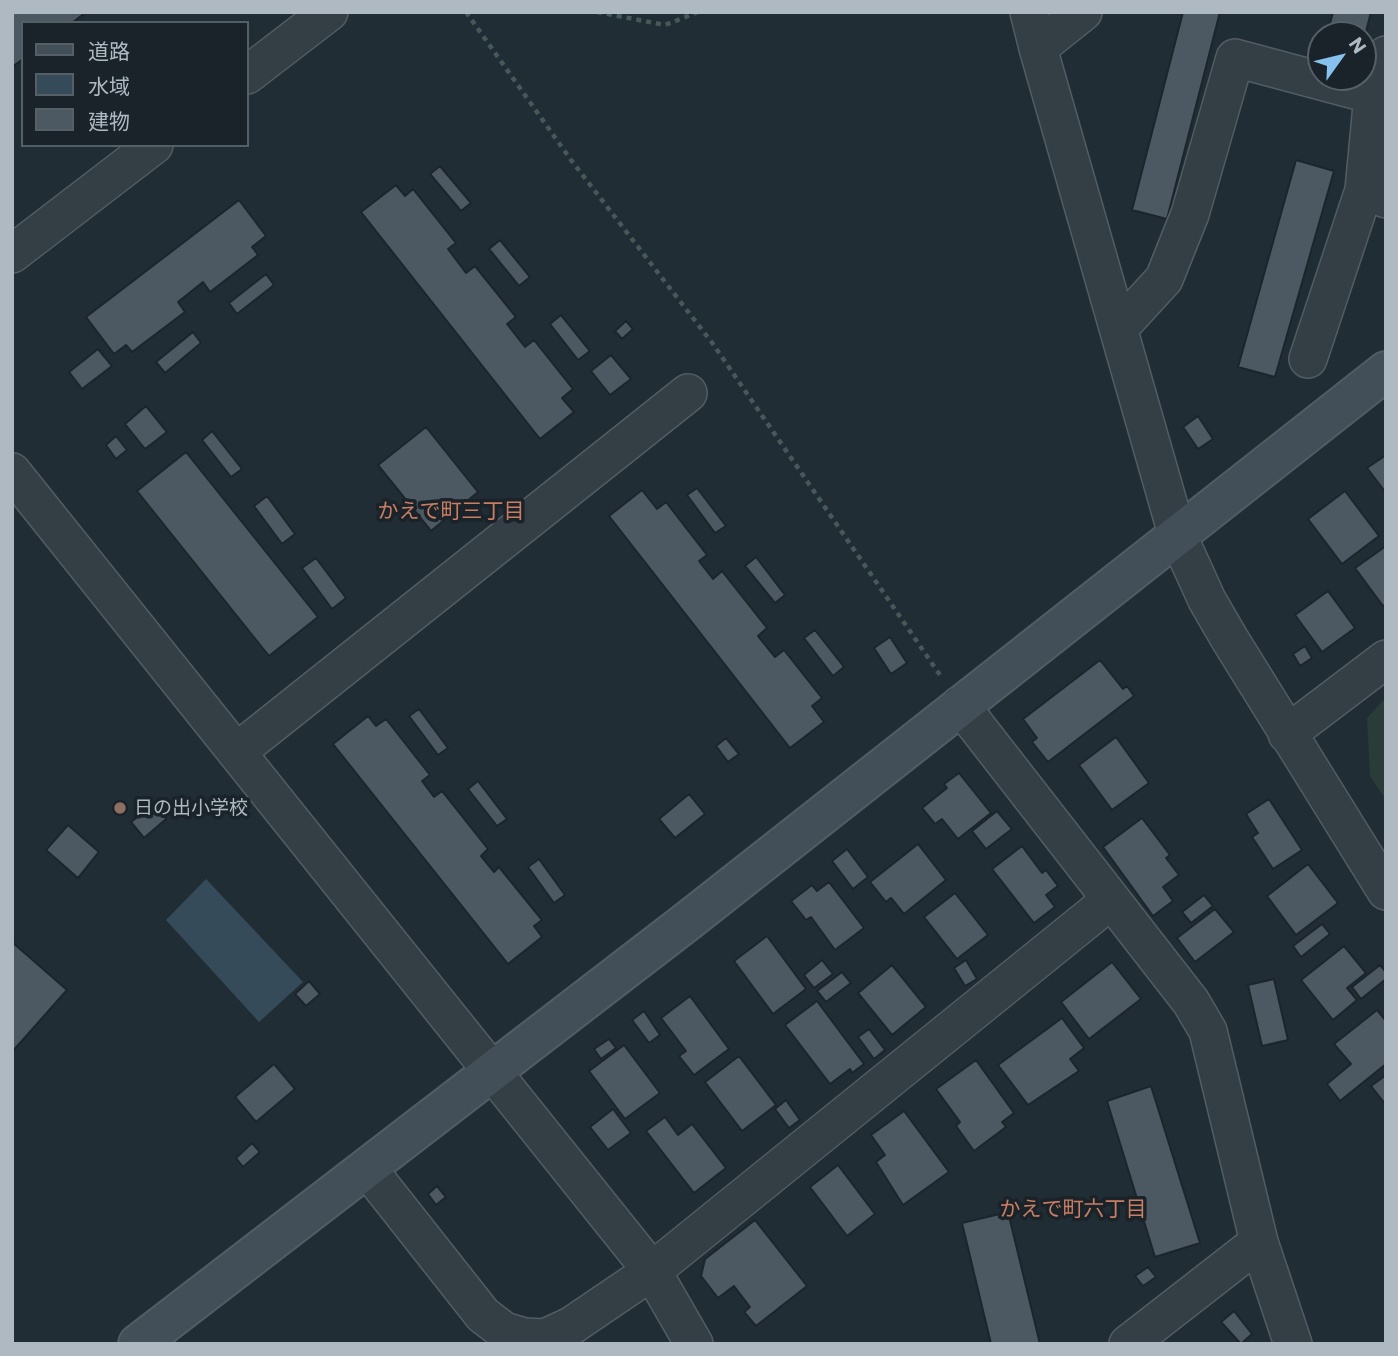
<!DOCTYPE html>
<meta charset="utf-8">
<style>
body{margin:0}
#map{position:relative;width:1398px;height:1356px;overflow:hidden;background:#212d34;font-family:Commissioner,"Noto Sans JP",sans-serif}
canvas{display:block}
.frame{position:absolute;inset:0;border:14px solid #aeb9c2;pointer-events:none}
.legend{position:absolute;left:21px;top:21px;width:228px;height:126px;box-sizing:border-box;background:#1a2329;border:2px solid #555f66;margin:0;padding:9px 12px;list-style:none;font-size:21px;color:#aeb9c2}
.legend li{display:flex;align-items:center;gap:14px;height:35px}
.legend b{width:35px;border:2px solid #555f66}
.north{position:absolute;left:1307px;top:21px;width:70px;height:70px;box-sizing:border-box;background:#1a2329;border:2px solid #555f66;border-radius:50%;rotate:56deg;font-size:19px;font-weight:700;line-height:28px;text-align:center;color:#aeb9c2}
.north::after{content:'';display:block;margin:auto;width:24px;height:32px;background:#87c1ee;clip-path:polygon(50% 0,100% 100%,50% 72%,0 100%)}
</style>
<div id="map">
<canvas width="1398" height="1356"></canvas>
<div class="frame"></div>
<ul class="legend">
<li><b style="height:9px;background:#424e58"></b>道路</li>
<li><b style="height:19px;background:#364b5a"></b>水域</li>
<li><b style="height:19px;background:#4c5963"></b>建物</li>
</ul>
<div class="north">N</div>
</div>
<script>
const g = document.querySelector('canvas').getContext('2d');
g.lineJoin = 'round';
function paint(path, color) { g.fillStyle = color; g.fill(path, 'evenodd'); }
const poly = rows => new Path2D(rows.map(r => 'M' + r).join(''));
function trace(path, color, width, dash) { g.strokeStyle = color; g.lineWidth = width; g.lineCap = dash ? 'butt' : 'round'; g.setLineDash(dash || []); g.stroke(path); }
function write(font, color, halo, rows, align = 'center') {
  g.font = font + ' Commissioner,"Noto Sans JP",sans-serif'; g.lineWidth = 7; g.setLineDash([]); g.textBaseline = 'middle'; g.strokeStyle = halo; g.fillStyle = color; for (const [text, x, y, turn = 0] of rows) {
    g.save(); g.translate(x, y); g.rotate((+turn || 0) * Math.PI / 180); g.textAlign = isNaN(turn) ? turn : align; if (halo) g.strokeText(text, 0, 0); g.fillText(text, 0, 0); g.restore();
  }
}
const green = poly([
 [1386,697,1386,800,1370,776,1367,718]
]);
const water = poly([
 [206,879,303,982,259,1022,166,920]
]);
const building = poly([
 [12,12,86,12,72,23,23,23,23,59,12,67,12,12],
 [1183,12,1220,12,1167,219,1132,210,1183,12],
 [1333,12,1371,12,1363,44,1363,35,1327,35,1333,12],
 [1296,160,1334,171,1275,377,1238,367,1296,160],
 [440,166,471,203,461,211,430,174,440,166],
 [396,185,405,196,413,189,456,243,448,249,466,273,475,266,516,317,507,324,525,347,534,340,573,389,562,398,574,412,540,439,361,212,396,185],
 [239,200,266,236,252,247,258,255,210,292,203,282,178,302,185,312,132,352,126,345,114,354,86,317,239,200],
 [500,240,530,277,519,286,489,249,500,240],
 [266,274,274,285,237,314,229,303,266,274],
 [561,315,590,351,578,360,550,324,561,315],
 [626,321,633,329,622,339,615,331,626,321],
 [193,332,201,343,165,373,156,362,193,332],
 [98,349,112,366,82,389,69,372,98,349],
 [611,355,631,379,610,395,591,371,611,355],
 [146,406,167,432,145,449,125,424,146,406],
 [1198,416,1213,439,1198,449,1183,427,1198,416],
 [426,427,478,492,431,531,378,465,426,427],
 [212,431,242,469,231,477,202,440,212,431],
 [116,436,127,450,116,459,106,445,116,436],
 [186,452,318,617,269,656,137,491,186,452],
 [1386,455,1386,493,1367,468,1386,455],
 [697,488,726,526,715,533,687,495,697,488],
 [642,490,657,509,666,502,707,555,699,561,713,579,722,571,767,628,758,636,775,657,784,650,822,698,812,706,824,722,790,748,609,516,642,490],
 [1345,491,1379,536,1342,564,1308,519,1345,491],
 [267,496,295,534,282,544,254,506,267,496],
 [1386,546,1386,604,1383,606,1355,568,1386,546],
 [756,557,785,595,775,603,745,566,756,557],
 [316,558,346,598,332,609,302,568,316,558],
 [1328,591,1355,628,1322,652,1295,615,1328,591],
 [815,630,844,667,833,676,804,638,815,630],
 [890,637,907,663,891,674,874,648,890,637],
 [1305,646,1312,658,1300,666,1293,654,1305,646],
 [1100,660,1123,689,1127,686,1134,696,1048,762,1032,742,1037,738,1023,719,1100,660],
 [419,709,448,748,438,755,409,716,419,709],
 [368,716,376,726,386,719,430,775,422,781,434,797,442,791,488,849,481,856,494,872,499,867,542,920,534,926,542,937,508,964,333,744,368,716],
 [1116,737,1149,783,1112,810,1079,765,1116,737],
 [726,738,739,754,728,762,716,746,726,738],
 [959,773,991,813,958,839,942,819,935,824,922,808,947,788,944,784,959,773],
 [478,781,507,819,497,826,468,789,478,781],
 [689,794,705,814,675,838,659,819,689,794],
 [1269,799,1302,850,1273,869,1252,837,1258,833,1246,814,1269,799],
 [154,804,166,819,144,838,131,822,154,804],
 [997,811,1012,829,986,849,972,831,997,811],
 [1142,818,1170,855,1166,858,1179,875,1163,887,1173,901,1153,916,1103,847,1142,818],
 [68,825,99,852,78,878,46,850,68,825],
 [918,844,946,880,904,914,891,898,886,902,870,882,918,844],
 [1022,846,1042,873,1046,870,1058,886,1046,895,1055,907,1034,923,992,869,1022,846],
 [847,849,868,877,853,889,832,861,847,849],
 [539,859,565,895,554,903,528,867,539,859],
 [1308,864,1338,903,1296,935,1267,896,1308,864],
 [829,882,864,928,835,950,811,917,806,920,791,901,812,885,817,891,829,882],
 [955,893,988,935,957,959,924,917,955,893],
 [1204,895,1213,906,1191,923,1182,912,1204,895],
 [1215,909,1234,932,1195,962,1177,938,1215,909],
 [1322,924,1330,934,1301,957,1293,946,1322,924],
 [767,936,806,989,773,1014,734,961,767,936],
 [12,942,67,990,12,1052,12,942],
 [1344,946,1366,973,1347,988,1357,1000,1333,1020,1301,980,1344,946],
 [822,960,833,974,814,988,804,975,822,960],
 [966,960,977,979,965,986,954,968,966,960],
 [1112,962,1141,999,1089,1039,1061,1002,1112,962],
 [892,965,926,1007,892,1035,858,993,892,965],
 [1380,965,1386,972,1386,979,1361,999,1352,987,1380,965],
 [842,972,851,983,826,1002,817,991,842,972],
 [1274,979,1288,1040,1262,1046,1248,985,1274,979],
 [309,981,320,994,306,1006,295,994,309,981],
 [690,996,729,1049,694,1075,679,1056,686,1051,661,1018,690,996],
 [817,1001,864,1064,852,1073,850,1069,830,1084,785,1025,817,1001],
 [1377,1010,1386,1021,1386,1064,1340,1101,1327,1084,1351,1064,1334,1044,1377,1010],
 [644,1011,660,1035,649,1043,632,1020,644,1011],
 [1062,1018,1084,1048,1070,1059,1079,1071,1028,1105,998,1065,1062,1018],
 [869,1029,885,1050,874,1059,858,1037,869,1029],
 [609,1039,616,1048,601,1059,594,1049,609,1039],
 [624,1045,660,1093,625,1119,589,1071,624,1045],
 [739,1056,776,1105,742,1131,705,1082,739,1056],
 [976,1060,1014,1113,1002,1122,1006,1127,974,1151,956,1126,960,1122,936,1089,976,1060],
 [274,1064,295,1089,256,1122,235,1097,274,1064],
 [1386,1075,1386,1105,1371,1086,1386,1075],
 [1151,1086,1200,1243,1155,1257,1107,1101,1151,1086],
 [786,1100,800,1120,789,1128,775,1109,786,1100],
 [613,1109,631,1133,608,1150,590,1127,613,1109],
 [904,1111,949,1172,903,1205,876,1162,885,1155,871,1135,904,1111],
 [665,1117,678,1135,692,1124,726,1168,694,1193,646,1131,665,1117],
 [252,1143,260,1152,243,1167,236,1158,252,1143],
 [838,1165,875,1214,847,1236,810,1187,838,1165],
 [437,1186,446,1197,436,1205,428,1194,437,1186],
 [1008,1212,1040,1344,991,1344,962,1223,1008,1212],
 [755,1220,807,1286,756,1326,744,1312,750,1307,734,1286,718,1298,701,1276,705,1259,755,1220],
 [1148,1267,1156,1277,1143,1286,1135,1276,1148,1267],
 [1234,1311,1252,1334,1241,1344,1221,1322,1234,1311]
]);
const path = poly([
 [466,12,571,160,713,344,942,678],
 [597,12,665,25,698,12]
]);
const street = poly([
 [1029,12,1038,48,1083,12],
 [1038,48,1177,534,1207,600,1229,638,1386,891],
 [247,75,329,12],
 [1364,190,1373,95],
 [12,254,154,145],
 [1120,327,1164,279,1190,214,1235,58,1373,95,1386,55],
 [1308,359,1364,190,1386,199],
 [12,472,652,1271,694,1344],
 [960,705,1191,1002,1208,1031,1259,1242,1293,1344],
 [1287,734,1386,659],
 [238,751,688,393],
 [367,1168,483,1315,504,1331,524,1337,545,1338,571,1326,652,1271,1111,900],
 [1128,1344,1259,1242]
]);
const secondary = poly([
 [138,1344,689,920,1386,371]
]);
const markers = [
 [120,808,7,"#8d6e63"]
];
const poiNames = [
 ["日の出小学校",134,808]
];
const neighbourhoodNames = [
 ["かえで町三丁目",451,511],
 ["かえで町六丁目",1073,1209]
];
paint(green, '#293c38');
paint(water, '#364b5a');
paint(building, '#4c5963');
trace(building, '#1c252c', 2);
trace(street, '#525c63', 40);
trace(secondary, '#525c63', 42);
trace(path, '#465958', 4.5, [5, 5]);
trace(street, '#343e45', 37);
trace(secondary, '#424e58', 38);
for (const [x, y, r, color] of markers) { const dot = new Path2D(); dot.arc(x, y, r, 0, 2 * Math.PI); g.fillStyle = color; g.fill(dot); trace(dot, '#1a2329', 2.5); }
write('19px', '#aeb9c2', '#1a2329', poiNames, 'left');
write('21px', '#c97d62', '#1a2329', neighbourhoodNames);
</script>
